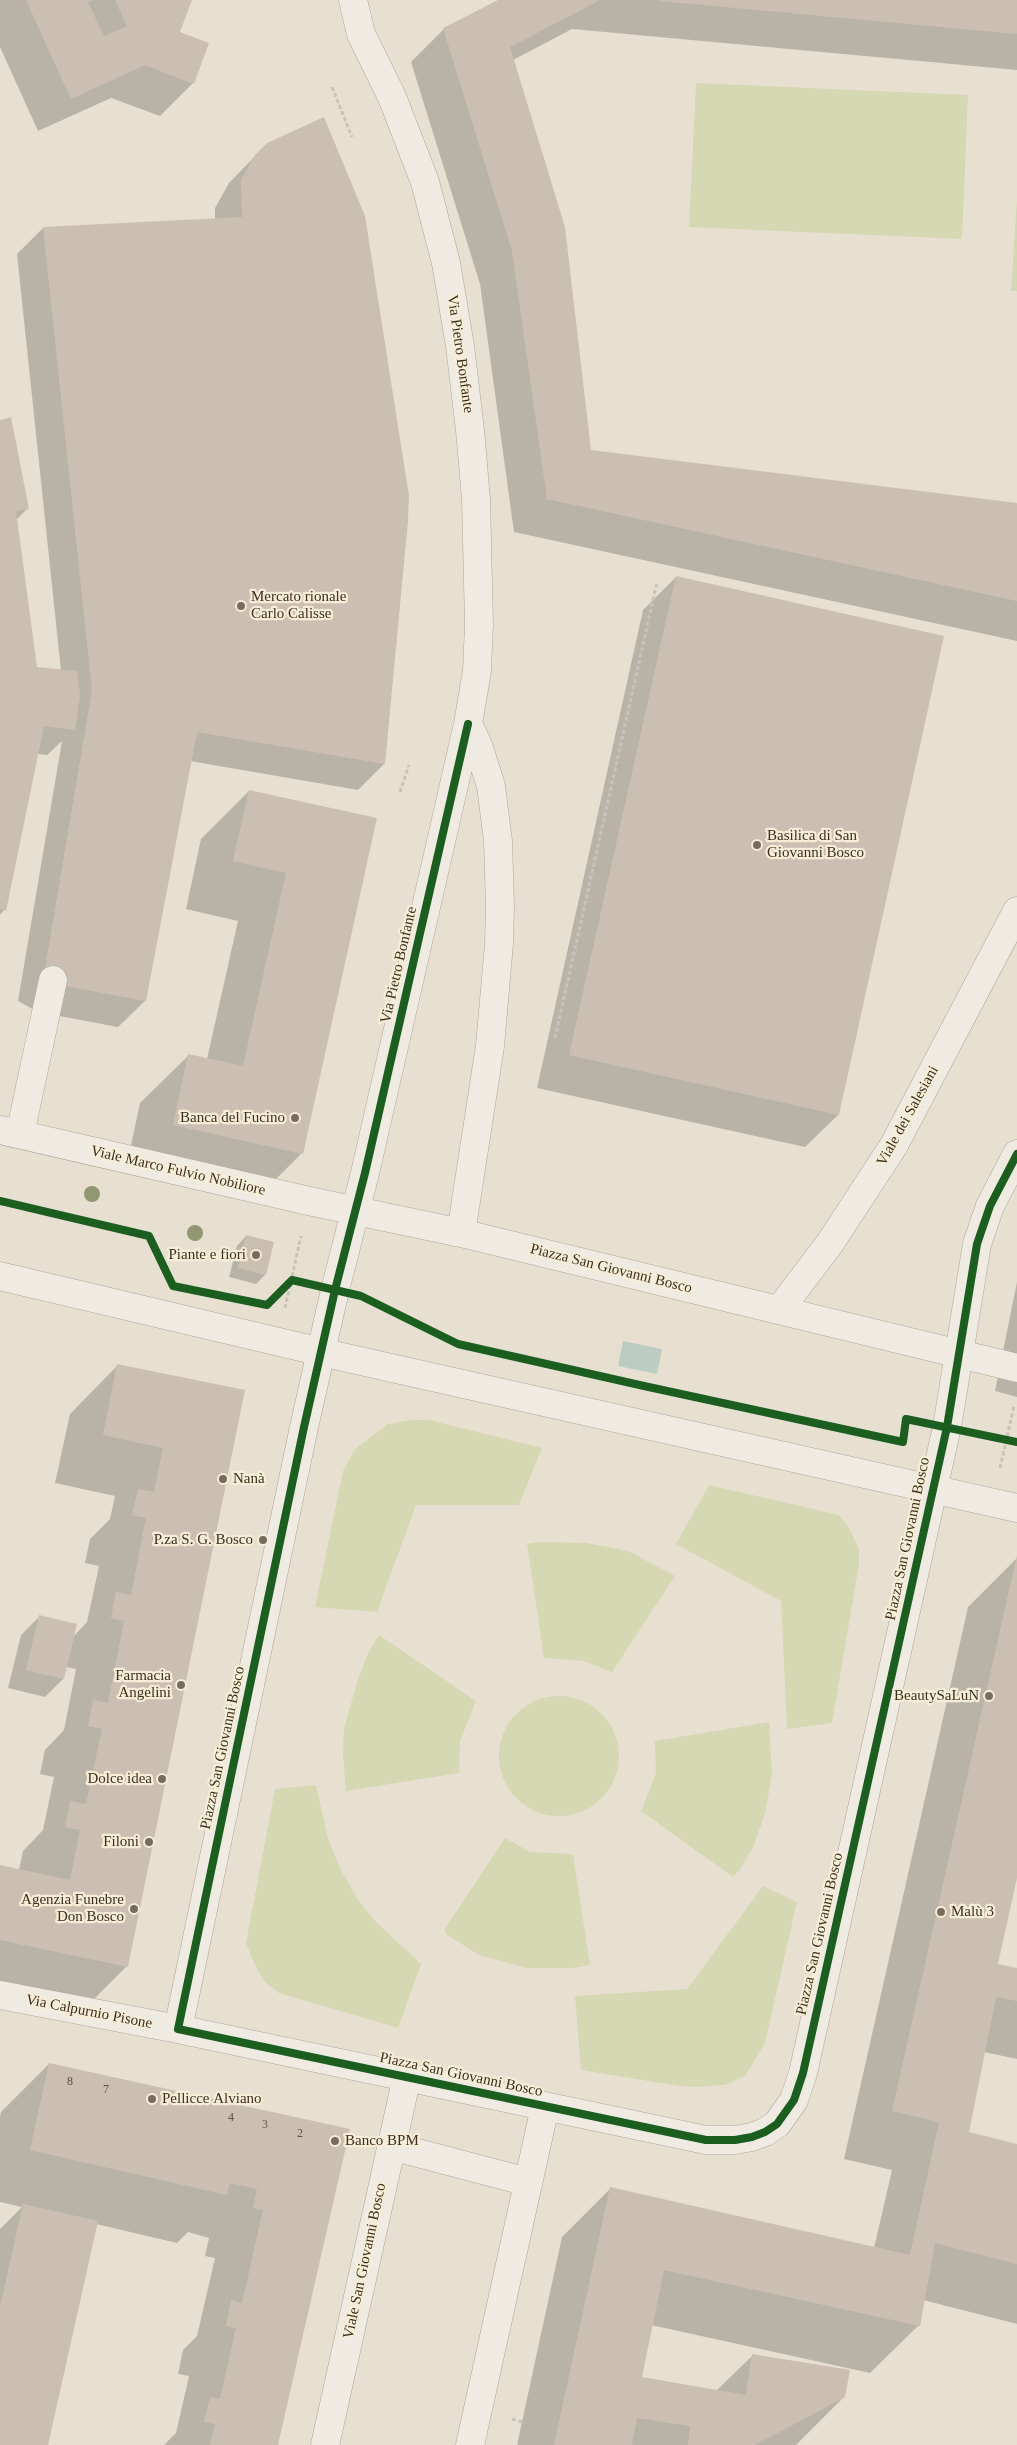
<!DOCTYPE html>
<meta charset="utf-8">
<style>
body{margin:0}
canvas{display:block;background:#e7e0d1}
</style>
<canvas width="1017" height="2445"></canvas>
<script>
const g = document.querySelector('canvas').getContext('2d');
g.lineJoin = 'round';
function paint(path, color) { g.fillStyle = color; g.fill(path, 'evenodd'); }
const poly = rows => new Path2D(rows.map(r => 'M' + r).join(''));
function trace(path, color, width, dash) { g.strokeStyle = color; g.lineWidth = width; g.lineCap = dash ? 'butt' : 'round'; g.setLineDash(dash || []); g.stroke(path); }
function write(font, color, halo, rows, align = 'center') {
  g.font = font + ' "Times New Roman",serif'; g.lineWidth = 4.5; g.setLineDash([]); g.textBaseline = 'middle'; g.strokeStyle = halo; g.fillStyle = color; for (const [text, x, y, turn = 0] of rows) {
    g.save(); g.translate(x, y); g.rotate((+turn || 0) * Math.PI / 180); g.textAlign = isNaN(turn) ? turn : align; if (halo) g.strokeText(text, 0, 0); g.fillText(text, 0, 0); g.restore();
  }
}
const green = poly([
 [696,83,968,95,962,239,689,227],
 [1017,199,1017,291,1011,291],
 [411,1420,429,1420,542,1448,519,1505,416,1505,377,1612,315,1607,343,1471,354,1450,388,1424],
 [709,1485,839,1515,849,1528,859,1549,859,1565,832,1723,787,1729,781,1601,676,1544],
 [540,1542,586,1543,619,1549,630,1552,675,1576,612,1672,584,1661,544,1658,527,1544],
 [379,1635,476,1701,460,1741,459,1773,346,1791,343,1755,344,1728,358,1679,368,1653],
 '499 1756a60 60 0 1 1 120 0a60 60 0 1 1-120 0Z',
 [769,1722,772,1775,765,1814,753,1847,741,1868,733,1877,641,1811,656,1773,655,1741],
 [316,1785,328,1839,340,1868,358,1900,375,1921,421,1964,398,2028,279,1993,265,1982,254,1963,246,1943,275,1789],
 [505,1838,530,1852,573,1854,590,1965,574,1968,527,1968,479,1955,447,1935,444,1930],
 [763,1886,797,1902,765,2043,745,2076,725,2085,697,2087,679,2086,581,2070,575,1996,687,1989]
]);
const water = poly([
 [623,1341,662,1349,657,1374,618,1366]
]);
const shadow = poly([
 [0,0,191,0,179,33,193,83,160,116,111,98,38,131,0,47],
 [500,0,1017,0,1017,70,572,29,513,60,590,451,1017,504,1017,641,514,532,480,284,411,62,444,29],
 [267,144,384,764,358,790,190,761,145,1001,118,1027,38,1012,18,1001,62,741,47,755,37,754,4,910,0,915,0,421,27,509,16,520,36,668,61,671,17,254,43,228,215,219,215,208,229,183],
 [676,577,838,1115,805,1147,537,1088,643,610],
 [249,791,375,819,302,1153,254,1201,125,1173,140,1103,189,1055,207,1059,238,921,186,909,201,839],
 [246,1236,265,1275,256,1284,229,1277,237,1246],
 [1017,1282,1017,1397,995,1391],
 [118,1365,244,1391,127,1966,79,2014,0,1998,0,1867,19,1870,23,1851,43,1830,54,1777,40,1774,45,1750,64,1730,76,1669,66,1667,63,1679,45,1697,8,1688,21,1635,39,1617,73,1637,87,1622,99,1566,85,1563,90,1539,110,1519,115,1496,55,1483,70,1414],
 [1016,1559,1017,1873,996,1965,1017,1969,1017,2059,984,2052,967,2133,1017,2145,1017,2324,923,2300,919,2325,870,2373,651,2325,640,2378,716,2391,753,2355,844,2397,796,2445,517,2445,562,2237,610,2189,874,2248,892,2170,844,2159,968,1607],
 [49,2064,349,2130,277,2445,164,2445,176,2433,189,2376,178,2374,183,2350,197,2336,215,2258,205,2256,209,2238,188,2232,177,2243,96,2224,47,2445,0,2445,0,2229,22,2207,0,2202,0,2117,1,2112]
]);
const building = poly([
 [26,0,93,0,88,2,104,36,127,26,115,0,192,0,180,32,209,43,194,84,145,65,71,99],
 [498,0,600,0,510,47,565,227,591,450,1017,503,1017,601,547,499,512,251,443,28],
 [659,0,1017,0,1017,34,659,1],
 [324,117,365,216,409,496,408,521,385,764,197,732,146,1001,65,986,44,975,92,690,43,227,242,217,241,180,255,155,267,143],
 [11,417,29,509,16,511,37,667,77,671,80,695,75,730,44,726,6,911,0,909,0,420],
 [676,576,944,636,839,1115,569,1055],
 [249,790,377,818,303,1154,173,1125,188,1054,243,1066,286,873,233,861],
 [246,1235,274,1242,266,1275,238,1268],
 [117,1364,245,1390,128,1967,0,1940,0,1865,70,1880,80,1830,65,1827,70,1801,86,1804,102,1729,88,1726,93,1700,108,1703,124,1621,111,1618,116,1592,131,1595,146,1518,132,1515,138,1489,154,1492,163,1448,103,1435],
 [1017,1555,1017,1878,998,1964,1017,1968,1017,2001,996,1997,969,2132,1017,2144,1017,2264,935,2243,920,2326,664,2270,642,2377,746,2395,752,2354,850,2370,845,2397,755,2445,688,2445,690,2426,637,2418,632,2445,554,2445,610,2187,910,2255,939,2122,892,2111],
 [39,1615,77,1624,64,1679,26,1670],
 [49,2063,350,2129,278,2445,210,2445,215,2424,204,2422,210,2397,220,2399,236,2328,226,2326,231,2300,242,2303,263,2210,253,2208,257,2189,230,2183,227,2195,30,2150],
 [23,2204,98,2221,48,2445,0,2445,0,2307]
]);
const path = poly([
 [332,87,352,137],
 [400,792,409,765],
 [555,1038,657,582],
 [285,1308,301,1236],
 [1000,1468,1014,1406],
 [512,2419,522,2422]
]);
const minor = poly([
 [353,0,361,34,392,97,425,182,446,263,460,346,470,430,476,499,479,624,477,671,468,724,478,745,491,786,498,841,500,906,499,944,490,1046,461,1233],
 [468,724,365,1173,335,1290,304,1427,178,2029,706,2140,735,2140,752,2137,765,2132,777,2124,794,2100,803,2073,947,1427,977,1244,990,1206,1017,1154],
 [0,1130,309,1201,461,1233,1017,1368],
 [20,1134,53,980],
 [0,1276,347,1358,1017,1508],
 [780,1309,830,1243,894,1145,1017,911],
 [0,1995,178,2029],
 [391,2146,528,2182],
 [325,2445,407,2077],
 [470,2445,545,2107]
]);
const cycleway = poly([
 [468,724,365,1173,335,1290,304,1427,178,2029,706,2140,735,2140,752,2137,765,2132,777,2124,794,2100,803,2073,947,1427,977,1244,990,1206,1017,1154],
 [0,1201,149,1236,173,1286,267,1305,292,1280,361,1296,458,1344,644,1386,903,1442,906,1419,1017,1442]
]);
const trees = [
 [92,1194],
 [195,1233]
];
const markers = [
 [241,606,5,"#786c5e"],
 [757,845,5,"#786c5e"],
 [295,1118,5,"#786c5e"],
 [256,1255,5,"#786c5e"],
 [223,1479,5,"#786c5e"],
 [263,1540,5,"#786c5e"],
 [181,1685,5,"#786c5e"],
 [989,1696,5,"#786c5e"],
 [162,1779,5,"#786c5e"],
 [149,1842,5,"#786c5e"],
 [134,1909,5,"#786c5e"],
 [941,1912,5,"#786c5e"],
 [152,2099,5,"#786c5e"],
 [335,2141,5,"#786c5e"]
];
const numberNames = [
 ["8",70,2082],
 ["7",106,2090],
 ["4",231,2118],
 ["3",265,2125],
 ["2",300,2134]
];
const streetNames = [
 ["Via Pietro Bonfante",460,354,82],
 ["Via Pietro Bonfante",399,965,-77],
 ["Viale dei Salesiani",908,1116,-61],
 ["Viale Marco Fulvio Nobiliore",178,1171,13],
 ["Piazza San Giovanni Bosco",611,1269,14],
 ["Piazza San Giovanni Bosco",908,1539,-78],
 ["Piazza San Giovanni Bosco",223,1748,-78],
 ["Piazza San Giovanni Bosco",820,1934,-77],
 ["Via Calpurnio Pisone",89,2012,11],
 ["Piazza San Giovanni Bosco",461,2075,12],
 ["Viale San Giovanni Bosco",365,2261,-78]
];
const poiNames = [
 ["Mercato rionale",251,597,"left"],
 ["Carlo Calisse",251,614,"left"],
 ["Basilica di San",767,836,"left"],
 ["Giovanni Bosco",767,853,"left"],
 ["Banca del Fucino",285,1118],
 ["Piante e fiori",246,1255],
 ["Nanà",233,1479,"left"],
 ["P.za S. G. Bosco",253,1540],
 ["Farmacia",171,1676],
 ["Angelini",171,1693],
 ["BeautySaLuN",979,1696],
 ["Dolce idea",152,1779],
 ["Filoni",139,1842],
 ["Agenzia Funebre",124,1900],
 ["Don Bosco",124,1917],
 ["Malù 3",951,1912,"left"],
 ["Pellicce Alviano",162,2099,"left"],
 ["Banco BPM",345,2141,"left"]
];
paint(green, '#d6d7b3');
paint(water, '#bcccc2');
paint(shadow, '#0003');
paint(building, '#cbbfb2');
trace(minor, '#ada599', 29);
trace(path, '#c8c2b9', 3, [4, 2.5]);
trace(minor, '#efebe3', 28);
trace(cycleway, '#1b5e20', 8);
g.fillStyle = '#929673';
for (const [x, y] of trees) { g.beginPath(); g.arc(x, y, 8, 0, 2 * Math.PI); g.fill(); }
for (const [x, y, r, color] of markers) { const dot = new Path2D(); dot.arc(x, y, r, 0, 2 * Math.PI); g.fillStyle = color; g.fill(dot); trace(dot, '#f7eed8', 2); }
write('12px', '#605244', null, numberNames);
write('15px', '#3d2e20', '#f7eed8', streetNames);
write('15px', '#3d2e20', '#f7eed8', poiNames, 'right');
</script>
